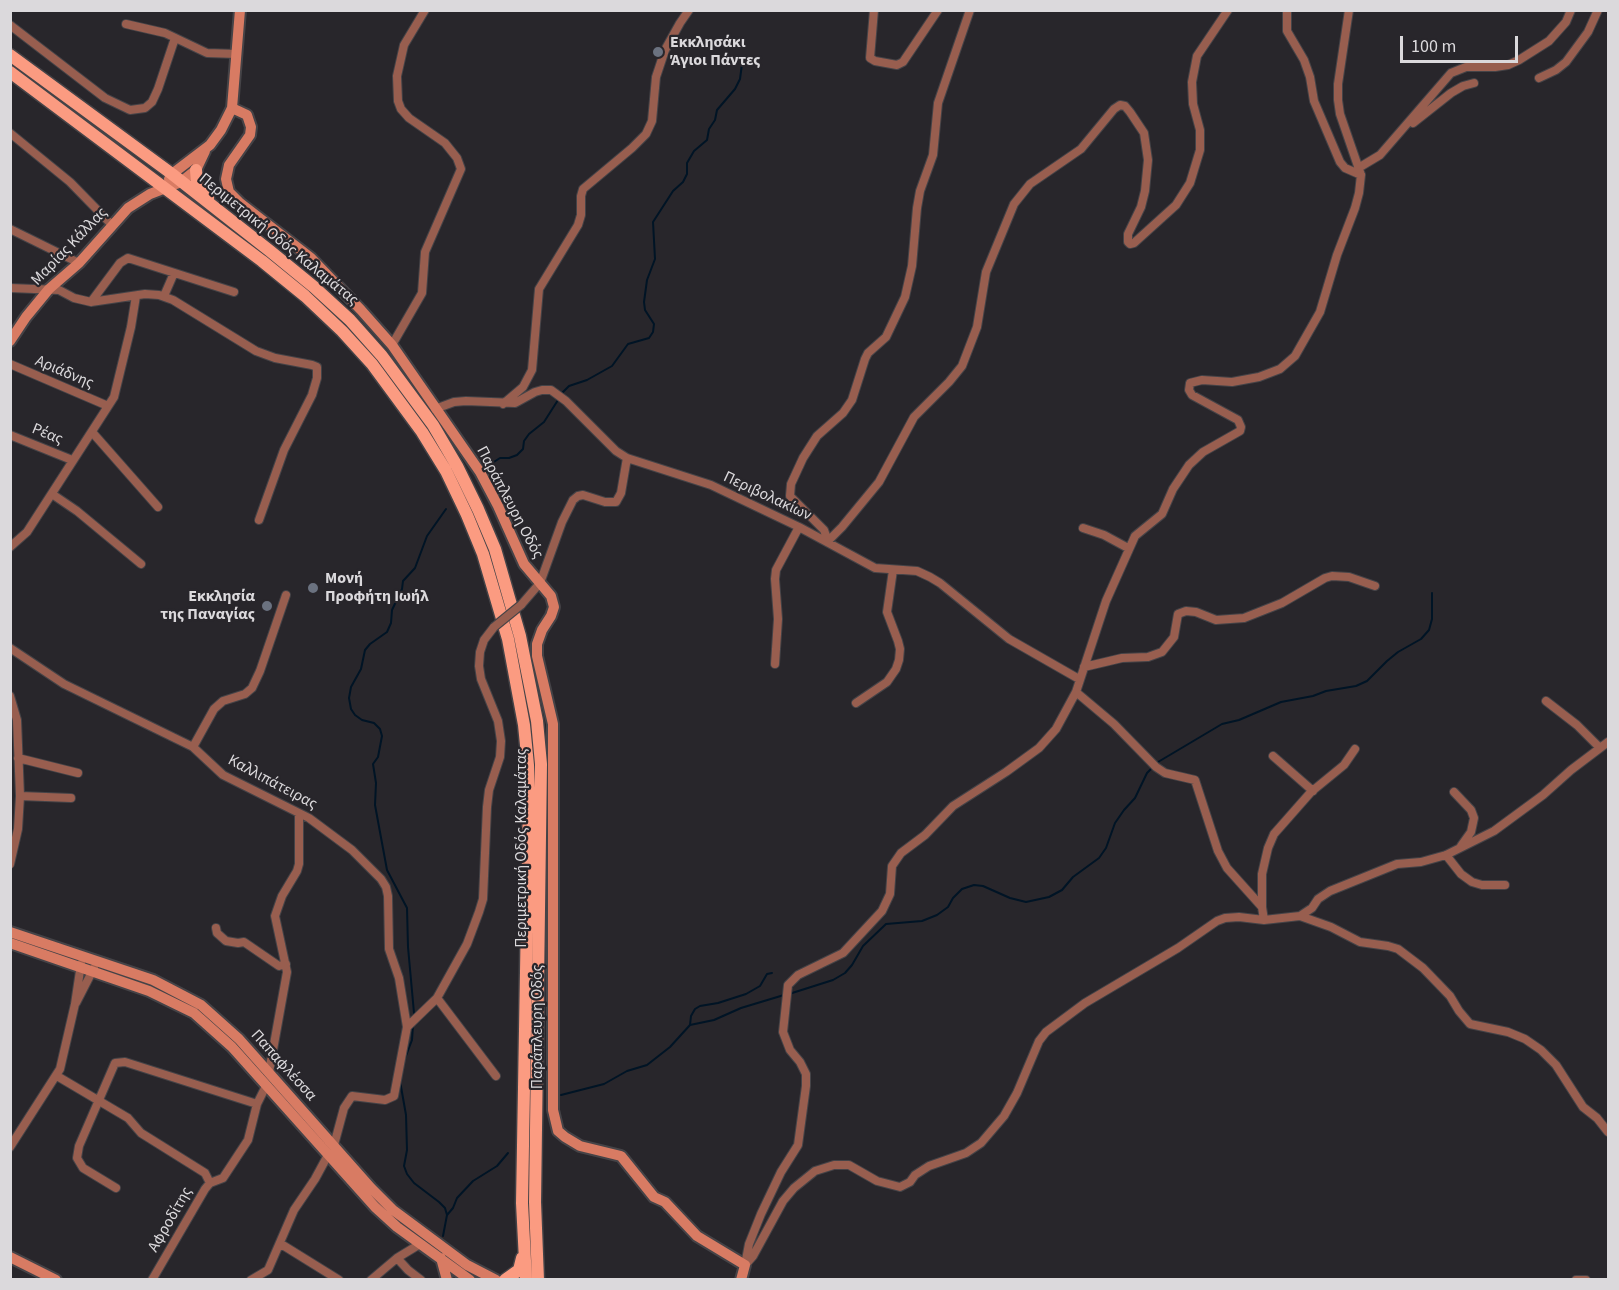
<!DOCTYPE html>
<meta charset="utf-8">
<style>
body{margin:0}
#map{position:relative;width:1619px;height:1290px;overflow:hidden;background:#28262b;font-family:"Source Sans 3",sans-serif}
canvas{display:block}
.frame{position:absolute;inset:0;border:12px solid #dbd9dc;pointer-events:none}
.scale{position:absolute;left:1400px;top:36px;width:118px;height:27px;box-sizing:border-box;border:3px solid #dbd9dc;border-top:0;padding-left:8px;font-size:18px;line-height:21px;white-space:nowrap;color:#dbd9dc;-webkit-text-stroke:4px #28262b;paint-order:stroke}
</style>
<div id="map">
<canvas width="1619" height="1290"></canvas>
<div class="frame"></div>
<div class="scale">100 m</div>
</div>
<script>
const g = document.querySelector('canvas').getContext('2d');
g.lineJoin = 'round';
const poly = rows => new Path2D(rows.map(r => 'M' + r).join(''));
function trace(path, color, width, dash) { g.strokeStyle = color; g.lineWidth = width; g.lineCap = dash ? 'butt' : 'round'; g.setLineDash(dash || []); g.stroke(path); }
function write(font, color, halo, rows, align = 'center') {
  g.font = font + ' "Source Sans 3",sans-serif'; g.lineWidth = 4.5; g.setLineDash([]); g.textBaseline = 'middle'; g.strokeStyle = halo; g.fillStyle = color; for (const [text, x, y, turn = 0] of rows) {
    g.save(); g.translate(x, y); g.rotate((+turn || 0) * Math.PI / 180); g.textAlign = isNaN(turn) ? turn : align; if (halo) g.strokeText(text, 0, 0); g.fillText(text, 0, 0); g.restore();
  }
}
const stream = poly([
 [562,393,569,386,587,380,612,366,628,344,649,338,653,332,654,324,645,310,644,302,647,280,655,259,653,222,673,191,683,182,687,174,687,163,694,151,707,140,709,129,715,120,717,110,735,89,740,79,742,64],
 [486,467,500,458,509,458,517,455,523,449,524,441,529,434,544,422,558,400],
 [789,994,833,980,845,973,852,965,863,946,886,924,922,921,937,915,948,907,953,898,962,889,974,885,983,886,1010,898,1026,902,1049,897,1062,890,1073,877,1099,858,1106,848,1115,823,1124,810,1135,798,1147,773,1158,762,1222,724,1239,720,1281,702,1313,696,1326,691,1356,686,1367,681,1387,661,1398,652,1421,639,1429,630,1432,619,1432,593],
 [414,1013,408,947,407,908,387,870,375,805,376,783,373,764,378,757,382,736,380,729,374,723,362,720,355,715,351,709,349,698,351,687,361,669,365,650,370,644,387,632,391,623,392,610,402,589,403,581,415,568,427,536,446,509],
 [690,1025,691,1016,695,1009,700,1006,718,1003,746,994,760,986,767,974,772,973],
 [404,1061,412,1040,413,1025],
 [400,1081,406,1115,407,1150,404,1166,407,1174,414,1183,439,1202,445,1208,447,1215],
 [561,1095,604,1084,627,1071,647,1065,670,1047,690,1025,714,1020,741,1008,784,995],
 [443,1236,447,1215,453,1208,457,1198,473,1181,497,1166,508,1153]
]);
const street = poly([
 [874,10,870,58,875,61,897,65,903,62,938,10],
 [970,10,938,103,933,155,920,191,917,208,912,266,905,297,886,337,868,353,865,359,852,400,843,413,817,436,803,458,791,484,790,496,824,530,828,541,842,527,879,482,914,417,949,382,962,366,977,327,986,272,1014,204,1030,184,1081,149,1114,109,1120,105,1125,106,1130,112,1144,133,1148,160,1145,191,1141,207,1128,234,1128,242,1130,244,1134,243,1176,205,1190,183,1200,150,1200,130,1193,104,1192,82,1197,56,1228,10],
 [1287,10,1287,31,1304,60,1310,77,1314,101,1340,162,1345,168,1361,175],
 [126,24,165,33,207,53,237,54],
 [10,25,105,98,130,110,145,108,152,102,158,89,175,38],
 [1539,78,1556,70,1566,62,1588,32,1598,10],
 [1413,123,1451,93,1463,86,1474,83],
 [10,133,70,182,112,225],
 [1360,167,1380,155,1451,73,1466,67,1495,67,1508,65,1519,60,1549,41,1566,22,1571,10],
 [10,229,79,263],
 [10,288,59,290,74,298,91,302,145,294,159,295,173,300,256,351,275,358,312,365,317,367,317,378,312,395,284,450,259,520],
 [164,296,174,273],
 [91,302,120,263,128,258,234,292],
 [392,345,422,293,425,252,461,169,457,158,445,143,409,118,401,109,398,101,397,76,404,45,425,10],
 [10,364,108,406],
 [503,404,523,387,532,370,539,289,578,225,581,215,581,196,583,189,632,148,646,134,652,121,656,77,665,50,680,23,689,10],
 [435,409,454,402,466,401,515,403,535,392,542,390,551,390,566,401,616,451,627,458,711,485,799,527,875,568,917,571,930,577,940,583,1009,639,1079,679],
 [92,432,158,507],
 [10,435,72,460],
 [52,494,77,511,141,564],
 [1083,528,1104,535,1128,548],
 [10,547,27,532,114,397,131,327,136,296],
 [521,605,540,583,562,522,573,500,578,496,583,495,605,502,616,502,621,493,627,458],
 [10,648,64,684,193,747,223,775,309,818,352,850,381,879,386,887,388,896,389,949,399,978,407,1027],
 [775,664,778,619,775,579,776,570,799,527],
 [1084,667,1122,658,1148,657,1162,652,1174,637,1178,614,1186,611,1196,612,1216,620,1244,618,1282,603,1325,578,1332,576,1349,577,1375,586],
 [1076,692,1114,724,1156,767,1165,773,1195,780,1218,851,1227,868,1262,907,1264,920],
 [10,696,17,720,20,796,18,829,10,864],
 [1546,701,1577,725,1600,748],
 [856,703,887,682,896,669,899,660,900,649,898,641,887,612,893,570],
 [193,747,214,709,223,701,245,694,252,688,260,671,286,595],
 [1273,756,1313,791],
 [18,758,78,773],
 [1454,792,1471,810,1474,818,1471,832,1461,846],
 [20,796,71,798],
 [1446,855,1461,874,1472,882,1482,885,1505,885],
 [1262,907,1262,874,1268,848,1274,834,1311,792,1344,765,1355,749],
 [1300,916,1331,927,1360,942,1388,946,1398,949,1423,968,1450,996,1459,1011,1470,1024,1508,1032,1525,1039,1541,1050,1556,1065,1583,1107,1597,1118,1608,1132],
 [216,928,217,933,226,941,238,943,244,942,279,966,286,964],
 [437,998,496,1076],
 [76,1003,94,968],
 [269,1072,287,972,275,916,282,896,297,871,299,864,299,814],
 [57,1076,128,1118,141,1133,205,1173,210,1183],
 [334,1145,344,1108,352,1096,385,1100,394,1096,407,1027,437,998,467,944,479,912,483,899,487,807,489,790,500,757,501,741,498,721,481,679,479,666,480,652,484,640,494,627],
 [10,1147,60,1069,75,1004,81,964],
 [116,1188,83,1168,77,1158,79,1146,115,1063,125,1062,257,1104],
 [281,1244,339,1280],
 [397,1258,408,1270,421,1280],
 [746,1264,753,1256,783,1201,794,1188,815,1171,834,1165,849,1165,877,1181,900,1187,910,1182,915,1175,929,1166,966,1153,981,1143,1004,1116,1017,1093,1039,1041,1046,1032,1085,1003,1178,948,1217,921,1225,918,1239,917,1264,920,1300,916,1312,908,1318,899,1330,891,1397,864,1421,862,1446,855,1494,831,1543,795,1571,770,1608,742],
 [745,1265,749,1244,761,1214,781,1172,798,1145,806,1086,806,1074,800,1062,790,1050,783,1032,788,985,798,975,843,953,882,911,890,894,892,866,901,853,925,835,953,806,1006,772,1039,748,1056,729,1076,692,1106,601,1135,536,1162,514,1173,489,1189,465,1203,452,1240,431,1241,427,1238,420,1192,395,1189,390,1190,383,1202,380,1232,382,1259,377,1280,369,1295,356,1320,312,1337,255,1355,208,1359,193,1361,175,1340,114,1338,100,1338,84,1349,10],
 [152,1280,205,1189,210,1183,223,1178,248,1140,257,1104,266,1086],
 [251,1280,268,1270,294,1210,315,1179,328,1155],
 [371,1280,397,1258,420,1244],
 [1576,1280,1586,1280]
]);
const secondary = poly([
 [232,108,247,115,251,127,250,135,229,165,226,179,229,192,240,203,311,258,361,310,392,345,480,472,498,506,524,564,551,596,554,607,551,616,542,630,537,644,537,656,553,724,553,1110,558,1131,565,1137,580,1146,621,1156,654,1197,665,1202,697,1236,745,1265,741,1280],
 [169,179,172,174,210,145,221,130,232,108,240,10],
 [10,341,26,317,49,289,79,263,128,208,150,194,181,182,196,170,205,151],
 [10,932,153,980,201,1005,239,1039,371,1188,393,1210,467,1265,496,1280],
 [10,943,149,991,194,1013,232,1047,375,1207,397,1227,470,1280],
 [10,1257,56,1280],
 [441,1258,447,1280]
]);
const primary = poly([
 [10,55,172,174,270,251,314,287,350,320,382,356,433,425,457,466,478,509,495,549,520,636,537,721,541,764,535,1202,538,1280],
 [10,72,262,261,305,296,342,331,372,364,422,432,446,471,467,515,483,554,508,639,524,725,528,765,529,798,522,1203,526,1280],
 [196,170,197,182,208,198],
 [505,1280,519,1270,522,1258]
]);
const streetBridge = poly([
 [494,627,521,605]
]);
const markers = [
 [658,52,6,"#6b7280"],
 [313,588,6,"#6b7280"],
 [267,606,6,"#6b7280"]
];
const poiNames = [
 ["Εκκλησάκι",670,43],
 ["Άγιοι Πάντες",670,61],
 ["Μονή",325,579],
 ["Προφήτη Ιωήλ",325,597],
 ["Εκκλησία",255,597,"right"],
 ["της Παναγίας",255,615,"right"]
];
const streetNames = [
 ["Περιμετρική Οδός Καλαμάτας",278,240,39],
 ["Μαρίας Κάλλας",70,247,-46],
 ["Αριάδνης",64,373,23],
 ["Ρέας",47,435,22],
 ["Περιβολακίων",767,497,25],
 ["Παράπλευρη Οδός",509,503,62],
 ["Καλλιπάτειρας",272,783,28],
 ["Περιμετρική Οδός Καλαμάτας",522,848,-90],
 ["Παράπλευρη Οδός",538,1027,-90],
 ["Παπαφλέσσα",283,1066,48],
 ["Αφροδίτης",171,1220,-60]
];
trace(stream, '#001425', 2);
trace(street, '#454347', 10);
trace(secondary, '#454347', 14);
trace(primary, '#454347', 15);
trace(street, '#985e4f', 8);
trace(secondary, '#d87b63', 10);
trace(primary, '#fb9b81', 12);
trace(streetBridge, '#454347', 10, []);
trace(streetBridge, '#985e4f', 8);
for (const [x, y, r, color] of markers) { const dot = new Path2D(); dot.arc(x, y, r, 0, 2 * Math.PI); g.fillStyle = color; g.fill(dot); trace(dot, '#28262b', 2); }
write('bold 16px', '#dbd9dc', '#28262b', poiNames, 'left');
write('16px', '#dbd9dc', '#28262b', streetNames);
</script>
